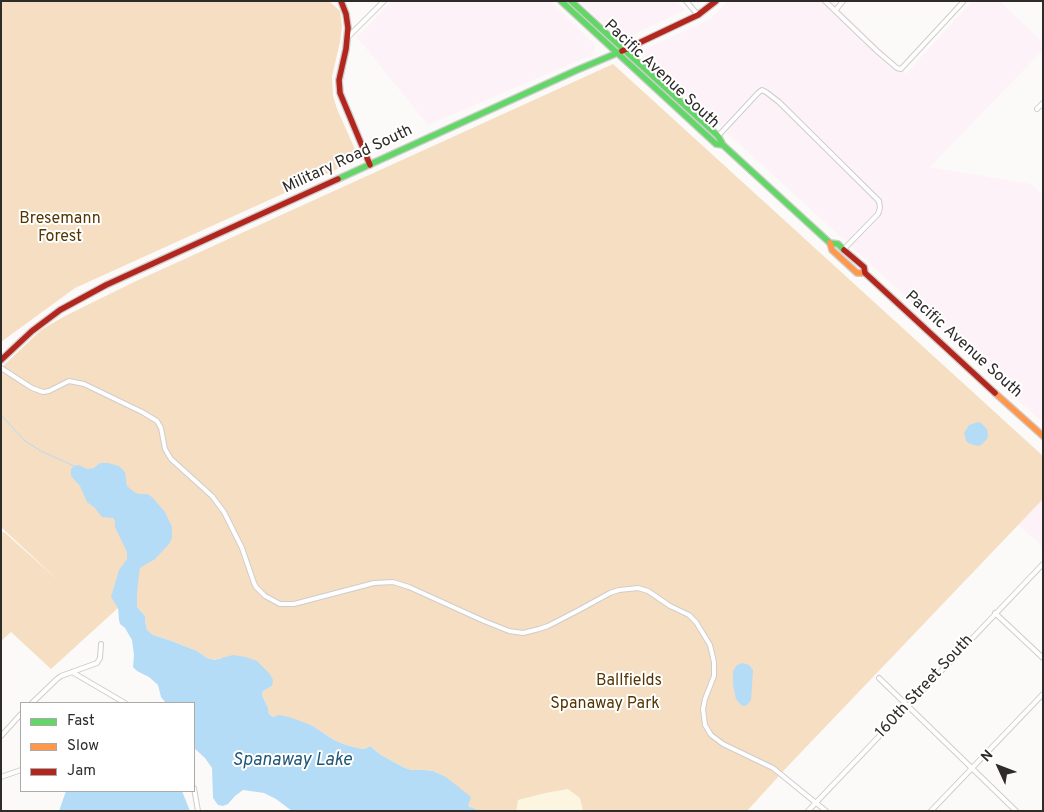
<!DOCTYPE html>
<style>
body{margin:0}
#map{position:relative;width:1044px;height:812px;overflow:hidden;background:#fcfaf8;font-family:Overpass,sans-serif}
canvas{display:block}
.frame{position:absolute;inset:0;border:2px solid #2e2b29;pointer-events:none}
.legend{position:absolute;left:20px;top:702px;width:175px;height:90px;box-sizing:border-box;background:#fff;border:1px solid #abaaa9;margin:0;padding:6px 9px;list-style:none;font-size:15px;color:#2e2b29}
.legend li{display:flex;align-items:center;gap:10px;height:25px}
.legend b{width:25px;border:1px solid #abaaa9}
.north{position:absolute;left:974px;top:742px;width:50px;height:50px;-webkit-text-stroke:4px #fff;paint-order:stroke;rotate:313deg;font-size:14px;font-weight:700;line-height:20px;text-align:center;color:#2e2b29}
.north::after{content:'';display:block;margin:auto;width:18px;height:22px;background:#2e2b29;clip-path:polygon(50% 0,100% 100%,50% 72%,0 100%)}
</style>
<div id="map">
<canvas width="1044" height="812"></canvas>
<div class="frame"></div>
<ul class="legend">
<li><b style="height:6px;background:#63d668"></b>Fast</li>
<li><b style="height:6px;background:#ff974d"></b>Slow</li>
<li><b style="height:6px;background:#b3261e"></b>Jam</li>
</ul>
<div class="north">N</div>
</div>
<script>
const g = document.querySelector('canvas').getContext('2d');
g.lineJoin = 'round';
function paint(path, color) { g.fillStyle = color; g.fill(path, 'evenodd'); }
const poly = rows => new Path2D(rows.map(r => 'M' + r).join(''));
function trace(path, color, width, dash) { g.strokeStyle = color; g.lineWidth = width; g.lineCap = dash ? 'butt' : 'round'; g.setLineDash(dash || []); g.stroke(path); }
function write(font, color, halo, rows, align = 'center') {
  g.font = font + ' Overpass,sans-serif'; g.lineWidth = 4; g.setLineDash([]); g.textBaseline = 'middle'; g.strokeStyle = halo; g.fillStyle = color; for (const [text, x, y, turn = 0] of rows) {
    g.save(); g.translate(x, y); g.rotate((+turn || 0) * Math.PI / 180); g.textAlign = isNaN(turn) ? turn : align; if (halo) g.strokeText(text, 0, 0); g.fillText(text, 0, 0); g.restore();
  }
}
const commercial = poly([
 [392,1,550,1,592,42,595,46,594,52,591,55,428,125,357,37],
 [579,1,676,1,685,10,626,38,618,38],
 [728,1,832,1,906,74,972,1,1000,1,1043,43,1043,50,930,167,1031,184,1043,195,1043,423,854,249,644,57,647,48,709,20],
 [1043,499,1043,547,1018,525]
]);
const green = poly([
 [1,1,329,1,340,11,342,26,340,42,332,76,333,96,337,109,357,154,353,162,75,288,1,342],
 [613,64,1043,456,1043,499,788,766,747,811,479,811,468,806,450,781,445,777,433,771,425,770,411,770,403,767,381,755,370,746,367,748,362,749,346,745,334,740,313,726,273,717,269,714,268,708,262,695,263,691,272,686,220,658,214,660,207,658,197,651,169,640,153,635,147,630,145,621,145,616,137,607,118,608,51,669,11,632,1,641,1,533,4,532,60,582,1,527,1,368,41,330,65,316,134,282]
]);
const sand = poly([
 [568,789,580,798,583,811,516,811,518,800,545,793]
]);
const water = poly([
 [978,422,981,423,987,429,988,436,987,439,981,445,978,446,970,444,966,441,964,433,969,425],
 [100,463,108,463,119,466,125,472,127,486,134,492,139,494,147,494,152,497,165,512,172,527,172,538,169,544,155,559,140,568,139,574,137,594,137,607,145,616,145,621,147,630,153,635,169,640,197,651,207,658,214,660,233,655,246,657,257,661,270,674,273,680,272,686,263,691,262,695,268,708,269,714,273,717,278,715,285,716,295,719,313,726,334,740,346,745,362,749,367,748,370,746,381,755,403,767,411,770,425,770,433,771,446,777,471,797,468,806,480,811,292,811,276,799,264,793,243,790,235,796,228,804,223,806,218,805,213,798,212,768,205,758,194,748,194,703,166,703,161,697,158,685,149,677,137,671,133,667,134,655,132,640,125,628,120,624,119,620,118,608,111,597,119,570,127,559,127,552,115,527,115,521,113,518,102,517,94,507,87,502,80,486,71,476,71,469,74,466,79,465,87,469,94,468],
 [743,663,749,665,753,670,751,700,747,705,744,706,741,705,736,699,733,685,733,671,737,665],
 [66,791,182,791,190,811,59,811]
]);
const stream = poly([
 [1,415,25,441,41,451,74,466]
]);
const street = poly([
 [686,1,698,15],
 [825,1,877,51,897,68,901,69,963,2],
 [835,11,843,1],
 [347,38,384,1],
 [1037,109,1043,103],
 [718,136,758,93,762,90,766,92,779,102,879,201,880,208,878,214,844,249],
 [1,368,32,388,43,392,49,391,69,381,84,384,142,412,157,421,161,428,165,449,171,459,212,496,224,512,242,548,254,583,256,587,265,596,280,604,294,604,374,583,393,582,409,587,484,621,509,631,523,633,539,629,548,626,579,610,610,593,619,590,638,588,648,591,670,606,689,615,696,622,710,645,714,662,714,676,705,699,703,709,705,725,711,735,723,744,773,768,826,811],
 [995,613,1043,658],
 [72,672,125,703],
 [879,678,1016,811],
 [32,703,57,679,61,676,97,663,100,658,101,644],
 [1,736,21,714],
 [1,777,21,770],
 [194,788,198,811],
 [808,811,1043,564],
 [931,811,1043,694]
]);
const fast = poly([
 [561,1,716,144,723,145],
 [571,1,718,136,723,145,830,243,838,244,844,250],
 [338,179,577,70,622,51]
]);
const slow = poly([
 [830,243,832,250,857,273,865,273],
 [995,393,1043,436]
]);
const jam = poly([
 [341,1,346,14,348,28,346,49,339,80,340,93,370,165],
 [622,51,698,15,716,1],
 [844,250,864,267,865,273,995,393],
 [1,360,32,331,60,310,106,285,338,179]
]);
const streetNames = [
 ["Pacific Avenue South",661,75,43],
 ["Military Road South",348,160,-25],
 ["Pacific Avenue South",963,345,42],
 ["160th Street South",925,687,-47]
];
const parkNames = [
 ["Bresemann",60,220],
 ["Forest",60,238],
 ["Ballfields",629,682],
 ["Spanaway Park",605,705]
];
const waterNames = [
 ["Spanaway Lake",292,761]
];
paint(commercial, '#fdf2f7');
paint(green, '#f5dec2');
paint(sand, '#fcf6e0');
paint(water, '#b5dcf6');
trace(stream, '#b5dcf6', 1);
trace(street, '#cfcdcb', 6);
trace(fast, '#cfcdcb', 8);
trace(slow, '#cfcdcb', 8);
trace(jam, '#cfcdcb', 8);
trace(street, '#fffefe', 4);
trace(fast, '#63d668', 5.5);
trace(slow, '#ff974d', 5.5);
trace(jam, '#b3261e', 5.5);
write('16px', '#2e2b29', '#fff', streetNames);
write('16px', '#553500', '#fff', parkNames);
write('italic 18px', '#215777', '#fff', waterNames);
</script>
